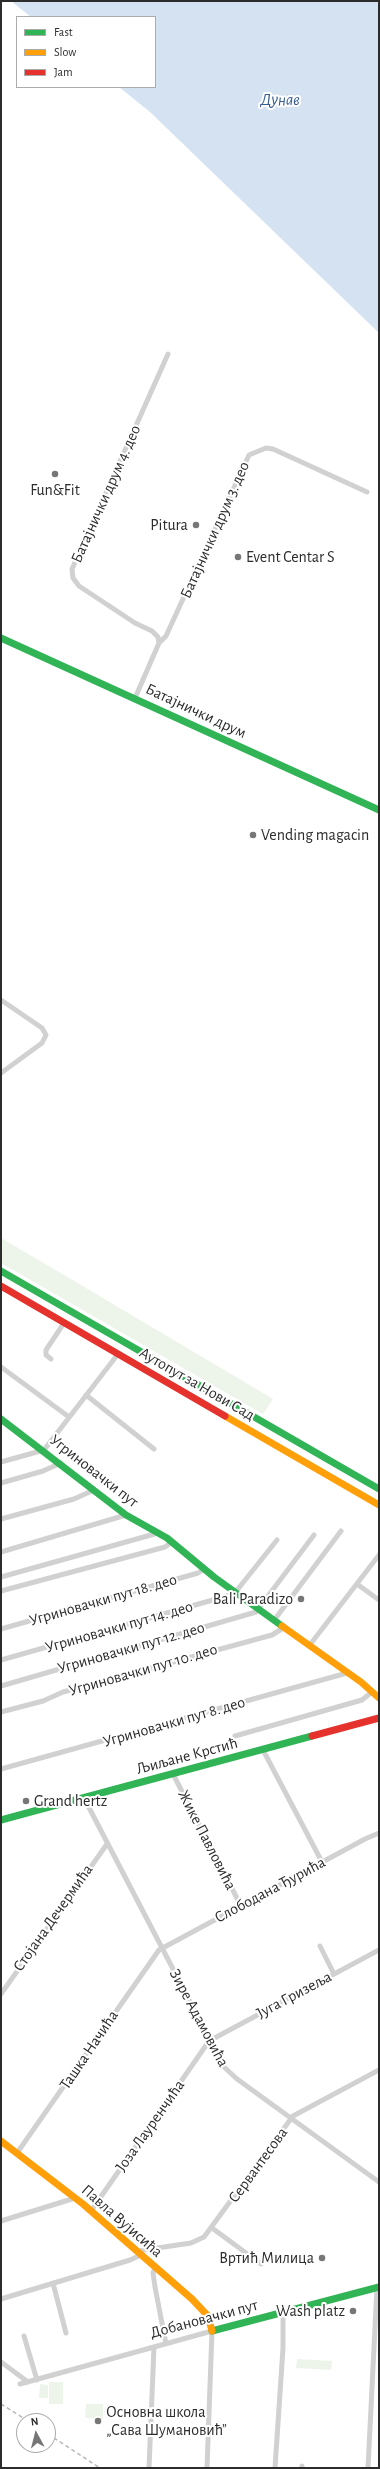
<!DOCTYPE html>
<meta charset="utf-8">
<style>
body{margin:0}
#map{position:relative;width:380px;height:2469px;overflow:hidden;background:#fff;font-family:"Alegreya Sans",sans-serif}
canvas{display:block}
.frame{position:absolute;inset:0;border:2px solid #2c2c2c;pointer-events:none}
.legend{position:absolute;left:16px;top:16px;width:140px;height:72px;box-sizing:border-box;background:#fff;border:1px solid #ababab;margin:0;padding:5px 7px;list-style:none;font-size:12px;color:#2c2c2c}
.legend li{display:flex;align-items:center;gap:8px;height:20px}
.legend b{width:20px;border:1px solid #ababab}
.north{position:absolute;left:16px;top:2413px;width:40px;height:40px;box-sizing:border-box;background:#fff;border:1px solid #ababab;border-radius:50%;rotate:353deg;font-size:11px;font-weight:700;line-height:16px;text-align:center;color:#2c2c2c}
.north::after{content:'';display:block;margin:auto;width:14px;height:18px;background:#767676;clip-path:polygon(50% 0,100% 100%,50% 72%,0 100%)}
</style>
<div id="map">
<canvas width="380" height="2469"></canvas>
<div class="frame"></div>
<ul class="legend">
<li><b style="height:5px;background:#30b455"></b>Fast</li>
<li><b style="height:5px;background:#ff9f0a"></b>Slow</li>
<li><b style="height:5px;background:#e5322d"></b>Jam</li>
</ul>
<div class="north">N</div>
</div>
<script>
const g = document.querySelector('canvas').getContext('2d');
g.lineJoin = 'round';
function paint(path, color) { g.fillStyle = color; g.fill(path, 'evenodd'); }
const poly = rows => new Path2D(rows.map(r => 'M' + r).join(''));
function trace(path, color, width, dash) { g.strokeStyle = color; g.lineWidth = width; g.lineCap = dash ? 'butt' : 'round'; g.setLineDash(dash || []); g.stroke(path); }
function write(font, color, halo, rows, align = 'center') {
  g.font = font + ' "Alegreya Sans",sans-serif'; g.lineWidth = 4; g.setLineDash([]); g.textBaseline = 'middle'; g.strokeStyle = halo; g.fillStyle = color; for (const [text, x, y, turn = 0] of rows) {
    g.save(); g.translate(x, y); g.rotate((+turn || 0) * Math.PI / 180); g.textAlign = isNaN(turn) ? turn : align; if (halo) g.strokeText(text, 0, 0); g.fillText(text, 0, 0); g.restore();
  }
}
const green = poly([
 [1,1238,59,1272,273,1399,263,1414,1,1263],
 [297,2359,332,2361,331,2370,296,2368],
 [49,2382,63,2382,63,2404,49,2404],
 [40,2384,48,2385,48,2398,39,2398],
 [86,2404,103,2404,103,2419,85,2418]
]);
const water = poly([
 [11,1,379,1,379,333,150,112,119,87,155,87,155,17,31,17]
]);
const street = poly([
 [159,643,158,637,152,631,135,623,79,586,73,578,72,569,168,354],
 [135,698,159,643,166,636,249,455,266,448,273,449,367,492],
 [1,1000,42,1028,46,1035,42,1043,1,1073],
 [51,1359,46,1355,46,1350,64,1323],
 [1,1367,69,1417],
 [86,1395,154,1449],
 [1,1462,44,1450,118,1354],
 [1,1483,43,1471,61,1463],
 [1,1519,74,1499,94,1490],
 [1,1552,126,1515],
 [1,1577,158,1533],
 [357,1584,379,1600],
 [1,1591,165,1547,172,1542],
 [275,1619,341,1531],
 [1,1629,198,1573,204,1569],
 [309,1646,379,1555],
 [1,1660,234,1594,277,1540],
 [1,1686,256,1612,314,1535],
 [1,1712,43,1701,63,1692,272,1635,285,1627],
 [235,1736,362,1700,372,1692],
 [263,1750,322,1862],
 [1,1769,347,1673],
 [173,1774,241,1906],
 [84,1798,224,2067,237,2079,379,2182],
 [320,1946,334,1974],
 [1,1994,107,1844],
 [17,2153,159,1950,365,1839,379,1833],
 [91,2211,209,2041,379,1950],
 [1,2221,75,2198],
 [212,2228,261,2264],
 [137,2251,191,2243,204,2237,293,2116,379,2070],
 [155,2268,153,2273,155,2287,166,2344],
 [53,2283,66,2333],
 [1,2299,130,2260,141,2255],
 [24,2336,37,2380],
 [1,2362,28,2382],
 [20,2384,212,2331,207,2468],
 [149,2468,154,2347],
 [275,2468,283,2348,283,2313],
 [302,2468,302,2466],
 [368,2468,377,2287]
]);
const fast = poly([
 [1,638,379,810],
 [1,1271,379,1489],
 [1,1419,126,1515,167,1538,214,1577,282,1626],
 [1,1820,312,1736],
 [212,2331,379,2287]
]);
const slow = poly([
 [225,1416,379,1505],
 [282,1626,361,1682,379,1698],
 [1,2141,83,2204,192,2299,208,2316,212,2331]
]);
const jam = poly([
 [1,1286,225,1416],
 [312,1736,379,1718]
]);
const rail = poly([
 [1,2404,28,2421],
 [48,2434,100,2468]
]);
const markers = [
 [55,474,4,"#767676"],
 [196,525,4,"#767676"],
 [238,557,4,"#767676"],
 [253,835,4,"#767676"],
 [301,1599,4,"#767676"],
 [26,1801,4,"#767676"],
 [322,2258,4,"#767676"],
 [353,2311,4,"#767676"],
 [98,2421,4,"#767676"]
];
const poiNames = [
 ["Fun&Fit",55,490,"center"],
 ["Pitura",188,525],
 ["Event Centar S",246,557,"left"],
 ["Vending magacin",261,835,"left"],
 ["Bali Paradizo",293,1599],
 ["Grand hertz",34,1801,"left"],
 ["Вртић Милица",314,2258],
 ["Wash platz",345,2311],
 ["Основна школа",106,2412,"left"],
 ["„Сава Шумановић”",106,2430,"left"]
];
const streetNames = [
 ["Батајнички друм 4. део",106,494,-66],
 ["Батајнички друм 3. део",215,530,-66],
 ["Батајнички друм",196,711,25],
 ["Аутопут за Нови Сад",197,1384,30],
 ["Угриновачки пут",94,1471,38],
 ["Угриновачки пут 18. део",103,1600,-16],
 ["Угриновачки пут 14. део",119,1627,-16],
 ["Угриновачки пут 12. део",131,1648,-16],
 ["Угриновачки пут 10. део",143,1670,-16],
 ["Угриновачки пут 8. део",174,1722,-16],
 ["Љиљане Крстић",187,1756,-15],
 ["Жике Павловића",207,1840,63],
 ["Слободана Ђурића",270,1890,-28],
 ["Стојана Дечермића",53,1918,-55],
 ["Југа Гризеља",294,1995,-28],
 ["Зире Адамовића",199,2018,62],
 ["Ташка Начића",89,2050,-56],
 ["Јоза Лауренчића",150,2126,-55],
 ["Сервантесова",258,2165,-54],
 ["Павла Вујисића",122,2221,41],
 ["Добановачки пут",204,2319,-15]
];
const waterNames = [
 ["Дунав",280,100]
];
paint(green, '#edf4ea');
paint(water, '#d5e2f2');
trace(street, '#d1d1d1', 5);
trace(fast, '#30b455', 7);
trace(slow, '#ff9f0a', 7);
trace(jam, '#e5322d', 7);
trace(rail, '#b8b8b8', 1.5, [4, 3]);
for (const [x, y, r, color] of markers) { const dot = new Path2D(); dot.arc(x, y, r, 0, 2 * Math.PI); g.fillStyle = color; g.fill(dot); trace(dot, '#fff', 1.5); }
write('16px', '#2c2c2c', '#fff', poiNames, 'right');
write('16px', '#2c2c2c', '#fff', streetNames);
write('italic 17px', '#365d93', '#fff', waterNames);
</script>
